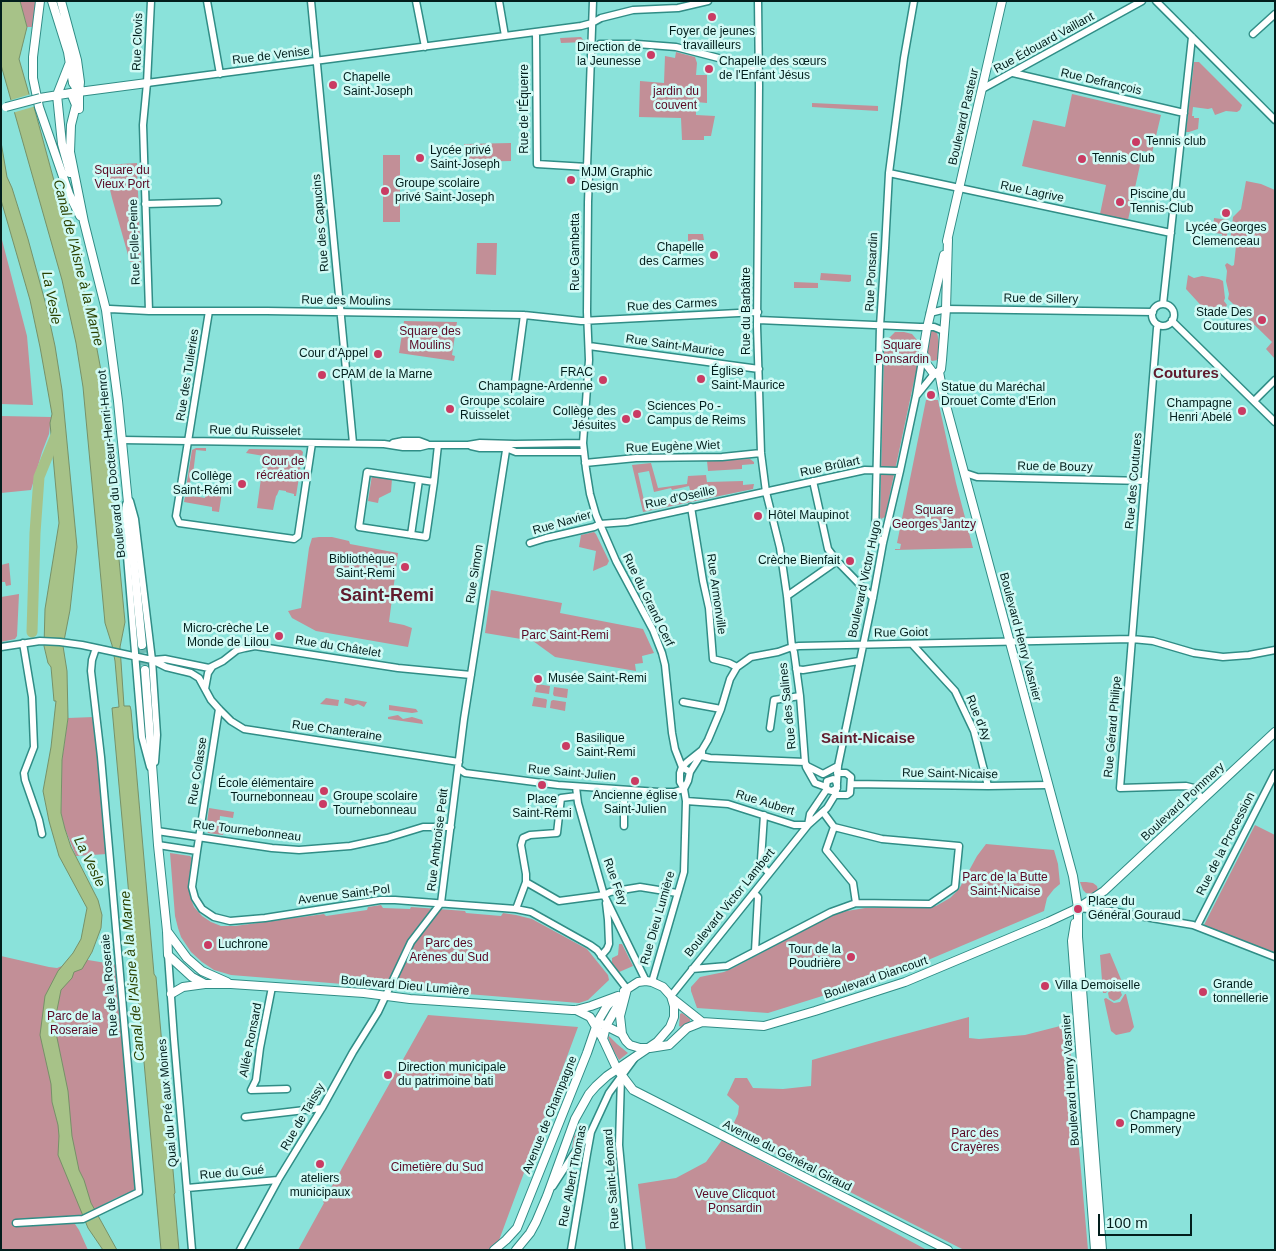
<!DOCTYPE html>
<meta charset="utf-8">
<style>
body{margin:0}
#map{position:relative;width:1276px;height:1251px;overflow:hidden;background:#8ae2da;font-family:Helvetica,sans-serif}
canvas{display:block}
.frame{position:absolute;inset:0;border:2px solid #021e1c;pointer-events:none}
.scale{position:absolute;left:1098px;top:1214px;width:94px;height:22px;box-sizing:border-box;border:2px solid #021e1c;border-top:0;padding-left:6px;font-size:15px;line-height:18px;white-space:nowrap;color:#021e1c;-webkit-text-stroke:4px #d0faf5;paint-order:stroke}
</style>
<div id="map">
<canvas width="1276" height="1251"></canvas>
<div class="frame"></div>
<div class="scale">100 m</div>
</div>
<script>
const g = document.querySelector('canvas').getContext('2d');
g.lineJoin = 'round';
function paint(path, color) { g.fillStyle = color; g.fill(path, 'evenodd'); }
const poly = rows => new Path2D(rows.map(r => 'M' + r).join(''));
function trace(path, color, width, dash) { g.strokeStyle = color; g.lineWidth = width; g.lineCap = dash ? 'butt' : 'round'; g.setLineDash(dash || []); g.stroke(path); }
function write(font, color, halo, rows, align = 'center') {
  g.font = font + ' Helvetica,sans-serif'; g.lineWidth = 5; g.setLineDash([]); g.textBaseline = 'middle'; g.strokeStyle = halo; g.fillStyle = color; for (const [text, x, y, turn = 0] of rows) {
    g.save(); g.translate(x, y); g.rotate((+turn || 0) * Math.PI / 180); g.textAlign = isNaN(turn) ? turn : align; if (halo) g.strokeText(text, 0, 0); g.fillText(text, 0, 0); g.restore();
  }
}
const green = poly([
 [20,1,36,1,33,27,27,27],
 [581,37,585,42,561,43,560,38],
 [676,52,695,57,697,63,696,75,707,75,707,103,696,102,696,115,715,116,711,136,704,136,704,140,682,140,681,118,639,117,640,81,664,83,665,56,675,58],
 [1194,62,1199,62,1242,105,1240,110,1237,112,1226,111,1215,115,1212,108,1208,109,1193,107,1192,116,1194,116,1194,118,1199,118,1198,129,1189,132,1186,132],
 [1072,94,1161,115,1152,153,1143,151,1128,220,1100,214,1106,185,1022,166,1033,120,1065,127],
 [812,103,878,106,878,111,812,107],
 [511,143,511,161,465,162,464,144],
 [383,155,400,155,400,222,383,222],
 [137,163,137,169,141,263,130,262,112,198,104,165],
 [1246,181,1261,184,1275,190,1275,359,1266,349,1272,342,1228,299,1229,294,1226,281,1227,271,1225,265,1227,263,1232,266,1234,265,1236,246,1235,244,1232,244,1230,242,1233,217,1241,209],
 [1214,218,1229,220,1226,243,1221,242,1222,234,1215,233,1216,228,1213,228],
 [688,234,703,234,704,240,688,241],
 [1,236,27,336,33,405,1,404],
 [477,243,497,243,496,275,476,274],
 [821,273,851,275,851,281,849,282,820,280],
 [1188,275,1194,278,1202,276,1219,279,1223,281,1225,298,1224,301,1227,305,1224,310,1218,313,1212,308,1207,312,1186,289],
 [794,282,818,283,818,288,794,288],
 [404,321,457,322,452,355,455,356,454,361,399,353],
 [931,330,933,330,937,333,938,337,940,350,940,357,938,360,932,361,927,357,926,354],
 [895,332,904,332,912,334,917,340,920,349,920,353,885,517,881,519,880,517,884,352,886,342,889,338],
 [926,400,938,400,956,483,973,548,895,550,895,549,900,549,901,544,897,543],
 [1,416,51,417,49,434,42,452,31,490,1,493],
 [196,448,206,448,206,451,196,450,193,474,198,475,198,480,191,478,189,488,192,490,192,492,189,494,185,494,192,450],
 [249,449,301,450,303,452,296,496,294,496,294,494,286,492,286,491,279,490,277,495,276,496,273,510,257,508,264,456,246,453],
 [750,459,754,462,754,464,742,465,742,469,708,471,707,461],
 [651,463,658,488,687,484,688,476,706,475,707,482,743,481,743,485,754,484,753,489,643,512,632,465],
 [649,471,654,492,671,488,672,490,689,486,692,498,675,501,674,499,645,505,638,473],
 [372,475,392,479,391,492,379,498,378,503,368,501],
 [206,490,222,492,219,512,212,511,212,507,184,502,185,497,194,496,205,498],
 [594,532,596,534,609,561,607,565,593,571,596,551,579,547,581,535],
 [319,537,332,537,349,541,350,544,398,553,389,622,404,625,412,628,408,647,316,631,292,618,288,611,301,608,309,548,312,538],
 [9,563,11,585,6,586,5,582,1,582,1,565],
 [491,590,562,603,560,613,643,629,654,653,642,656,643,663,635,664,636,671,555,657,533,641,485,633],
 [19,594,17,636,15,639,1,642,1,597],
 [537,684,550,686,549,694,535,692],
 [554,687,568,689,567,698,554,696,553,694],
 [534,697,546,699,547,700,546,708,532,706],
 [326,698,339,700,338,706,320,704],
 [345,698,367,702,364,707,358,704,353,706,344,703],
 [553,700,566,702,565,711,550,708,551,701],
 [389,705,416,709,418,712,412,713,389,710],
 [398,715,403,719,412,717,422,720,423,724,388,719,388,717],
 [94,717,107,854,76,856,65,829,61,813,62,760,68,718],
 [209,808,234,812,233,818,220,816,219,829,224,830,223,835,208,833,206,830],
 [1255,825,1275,835,1275,953,1204,925],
 [986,844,1054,850,1058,864,1060,884,1054,889,1047,898,1044,911,902,971,768,1013,697,1008,691,991,691,987,700,977,724,972,733,968,831,916,841,912,865,908,936,906,950,898,959,889,977,856],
 [170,853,190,856,192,858,188,886,191,899,194,907,202,916,211,922,221,926,235,926,324,914,326,916,367,910,368,907,381,905,383,908,410,909,411,907,465,911,466,913,501,916,503,913,516,915,532,919,587,949,608,975,609,980,588,1000,579,1003,231,975,214,970,202,962,191,952,181,937,178,928,175,916],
 [1080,882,1086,882,1093,883,1097,886,1098,890,1091,894,1086,893,1083,890],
 [619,944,622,944,633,966,617,973,612,965,612,958,618,955],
 [1110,953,1125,989,1123,990,1117,985,1110,986,1106,993,1103,993,1100,955],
 [1,956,49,967,57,968,62,966,70,957,118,965,135,1190,116,1198,82,1216,71,1218,79,1230,88,1250,1,1250],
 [1116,987,1120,990,1122,995,1119,999,1114,1001,1109,998,1108,993,1111,989],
 [1125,994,1126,994,1134,1027,1130,1032,1116,1035,1111,1031,1104,999,1106,998,1114,1003,1120,1002],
 [682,1013,690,1019,690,1022,681,1027,679,1026,680,1014],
 [428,1015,578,1027,498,1243,489,1250,298,1250,324,1203,323,1202],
 [969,1017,969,1038,979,1039,1025,1035,1068,1024,1088,1250,964,1250,730,1131,738,1114,739,1106,727,1095,735,1078,747,1078,753,1088,783,1089,811,1086,812,1060,879,1041],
 [609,1036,617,1044,628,1053,619,1060,612,1048,608,1037],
 [580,1124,581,1137,572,1149,574,1137],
 [722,1140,927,1250,646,1250,638,1184,676,1178,706,1162]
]);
const water = poly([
 [1,1,20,1,27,27,19,59,29,94,34,107,91,317,102,376,108,428,107,434,125,622,120,647,124,706,130,706,131,710,154,974,156,977,175,1193,174,1194,179,1250,161,1250,112,708,119,707,115,661,112,645,105,623,83,387,76,343,62,280,1,65,1,1],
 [1,142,7,177,12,188,28,239,46,305,55,346,62,390,77,547,70,610,63,646,67,671,68,718,62,760,61,813,65,829,71,847,98,900,102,915,101,928,92,952,82,969,74,972,72,978,61,990,56,1015,55,1028,68,1091,72,1136,79,1170,84,1180,91,1203,117,1250,103,1250,88,1228,58,1155,59,1136,58,1125,52,1102,51,1084,40,1035,45,996,58,971,73,953,81,939,87,908,59,856,49,821,43,791,51,747,56,701,54,701,51,667,48,663,44,646,45,609,59,523,50,423,52,414,40,347,30,300,1,200,1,142]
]);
const pier = poly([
 [31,94,36,106,12,113,8,101]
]);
const river = poly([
 [32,632,35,533,39,477,57,433]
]);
const majorTunnel = poly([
 [142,645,145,670]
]);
const minor = poly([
 [207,1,220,74],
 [311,1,353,443],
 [416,1,425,47],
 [499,1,505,36],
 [593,1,587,167,589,175,588,202,587,312,589,360,583,443,586,469,590,494,596,515,616,561,653,630,662,653,665,665,672,733,675,749,682,767,690,772],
 [758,1,759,86,757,326,761,453,766,492,780,548,787,596,792,647,794,652,800,696,805,762,806,767,815,783,826,787],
 [1156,1,1275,120],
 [536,32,537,164,587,167],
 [1253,34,1275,14],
 [600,44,637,44,676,47,753,67,758,68],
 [1013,73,1184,113],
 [147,83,581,26,592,23,601,18,633,10,678,8,708,1],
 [982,89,1142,1],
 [889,173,1171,233],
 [145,204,218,202],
 [1163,304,1192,37],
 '1152 315a11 11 0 1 1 22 0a11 11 0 1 1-22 0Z',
 [106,310,110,309,149,311,267,311,462,314,524,315,581,321,758,312],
 [149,311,143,125,147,83,151,1],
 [209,311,176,516,179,523,294,539,298,536,312,443],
 [930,313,946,309,1153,312],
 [758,320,920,327,934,327,944,331],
 [1172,320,1174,323,1275,422],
 [1159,325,1157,328,1120,788,1186,786,1194,788,1202,799],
 [589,346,759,369],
 [515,382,524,315],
 [917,395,934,374],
 [1254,401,1275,380],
 [122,440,384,444,403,447,420,447,428,445,468,445,480,443,515,444,583,443],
 [393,443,403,441,419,441,427,444],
 [471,446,480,448,506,448,516,452,584,452],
 [585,463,636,458,722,457,761,453],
 [367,472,434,482,426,537,359,527,367,472],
 [965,473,977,477,1145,481],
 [813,481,828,549,837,561,873,598],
 [434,482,438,445],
 [130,501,135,519,152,660,157,735,155,762],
 [126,504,124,520,142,737,150,767],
 [691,507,703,581,709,608,713,659,729,663,737,667],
 [411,535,419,480],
 [530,543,546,538,594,527,600,524,627,522,865,470,900,471],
 [883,543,875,535,880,326,885,248,889,173,904,58,914,1],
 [787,596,837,561],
 [23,643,32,697,34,747,24,773,25,780,39,820,42,834],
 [912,644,955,691,974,731,988,786],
 [1,647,40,641,60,642,82,645,152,660,166,667,191,673,199,678,211,700,219,709,231,721,244,729,459,762],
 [153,660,165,659,209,668,223,661,237,650,245,648,255,646,398,668,471,675],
 [796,669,803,670,859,661],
 [205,689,208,673,212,667],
 [683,702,721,709],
 [219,709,197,851,192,887,195,898,202,909,214,917,230,921,265,918,380,900,395,900,516,909,531,912,590,945,597,950,627,989],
 [770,728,774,700,800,696],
 [701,756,710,758,805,762],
 [805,763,807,766,823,774,838,766],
 [458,768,465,773,558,785,659,792,674,792,684,789],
 [837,783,838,766,873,598,883,543,900,471,916,396,923,355],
 [851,784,988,786,1048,785],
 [576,787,578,803,585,828,604,895,646,981],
 [684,789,688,781,690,772,702,753,702,750,708,740,721,709,730,679,737,667,751,657,778,652,792,647,799,646,1132,639,1153,641,1194,653,1223,657,1249,655,1275,650],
 [835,795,847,795,850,793,851,777,846,773,837,773],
 [686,801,728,804,794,825,808,825],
 [823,812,834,827],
 [764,815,761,860,763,867,769,873],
 [808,825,810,814,827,789],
 [624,826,624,790],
 [834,827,826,850,853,883,856,903],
 [157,831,272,848,299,850,350,846,387,838,423,827,451,827],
 [158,845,197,851],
 [526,882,559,901,604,895,610,892,640,887,677,893],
 [754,893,758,897,755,951],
 [1078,908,1110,911,1193,925,1275,957],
 [516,909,526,882,526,874,521,845,523,838,530,835,557,833,561,798,577,796],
 [1197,926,1275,773],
 [168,955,174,1039,192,1250],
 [601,956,607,949,609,944,608,920,606,903],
 [692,969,727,966,831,912,856,903,930,904,955,887,959,846,882,839,834,827],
 [652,982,684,872,686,801,684,789,680,782,680,773,682,767,687,762,702,750],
 [272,987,260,1048,256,1080,251,1090,287,1089],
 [671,996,808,825,827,808,835,795,837,786,837,785,836,781,833,779,827,781,826,787,828,790,832,791,837,788],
 [621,1077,619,1145,629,1250],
 [245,1117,322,1108],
 [553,1186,575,1152,590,1133],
 [187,1188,278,1180],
 [16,1223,83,1219,139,1192,101,757,91,671,92,660,96,648],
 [240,1250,278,1180,322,1108,353,1052,378,1012,411,942,441,903,464,719,507,444],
 [571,1250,587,1154,591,1132,609,1093,634,1059]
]);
const major = poly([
 [40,1,33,57,33,78,39,107,69,194,80,216],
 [52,1,68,52,73,83,79,92],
 [61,1,77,60,80,82,79,92,79,109],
 [70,62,57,95,62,144,70,173],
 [71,93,76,105,71,125,70,152,84,222,106,310,118,401,142,645],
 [40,98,71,93,147,83],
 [948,239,946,309,942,360,941,369,939,372,944,398,1073,876,1078,908,1078,937,1102,1250],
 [947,241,1002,1],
 [939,372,934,374,925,362,923,352,927,328,944,255],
 [145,670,158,845,167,931,168,955,192,977,205,984,231,984,364,993,410,999,572,1010,576,1010,591,1006,618,996],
 [1075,923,1072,941,1095,1250],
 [167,931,187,958,202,971,227,982],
 [627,989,620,1016,622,1034,626,1041,630,1045,640,1048,650,1048,669,1045,687,1028,702,1022,764,1026,815,1011,905,982,1048,922,1078,908,1104,891,1275,732],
 [171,994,183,987,205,984],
 [673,999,702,1022],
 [576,1010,590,1017,603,1039,617,1069,633,1090,948,1250],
 [602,1024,622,1034],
 [603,1039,606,1026,622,998],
 [494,1250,506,1240,517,1228,587,1053,598,1021,607,1006,615,998],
 [516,1250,530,1233,536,1222,547,1196,575,1119,589,1094,596,1086,607,1076,657,1042,670,1027,674,1017,674,1006,671,996,663,987,652,982,646,981,638,982,624,991]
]);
const majorBridge = poly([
 [6,107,40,98]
]);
const markers = [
 [712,17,5,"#ca3b63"],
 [651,55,5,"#ca3b63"],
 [709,69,5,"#ca3b63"],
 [333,85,5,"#ca3b63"],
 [1136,142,5,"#ca3b63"],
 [420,158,5,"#ca3b63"],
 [1082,159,5,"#ca3b63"],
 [571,180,5,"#ca3b63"],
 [385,191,5,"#ca3b63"],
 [1120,202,5,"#ca3b63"],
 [1226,213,5,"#ca3b63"],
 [714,255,5,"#ca3b63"],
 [1262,320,5,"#ca3b63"],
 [378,354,5,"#ca3b63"],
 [322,375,5,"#ca3b63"],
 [701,379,5,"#ca3b63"],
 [603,380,5,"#ca3b63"],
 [931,395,5,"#ca3b63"],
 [450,409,5,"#ca3b63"],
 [1242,411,5,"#ca3b63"],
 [637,414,5,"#ca3b63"],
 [626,419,5,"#ca3b63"],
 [242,484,5,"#ca3b63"],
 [758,516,5,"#ca3b63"],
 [850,561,5,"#ca3b63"],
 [405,567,5,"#ca3b63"],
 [279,636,5,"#ca3b63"],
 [538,679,5,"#ca3b63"],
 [566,746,5,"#ca3b63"],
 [635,781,5,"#ca3b63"],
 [542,785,5,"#ca3b63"],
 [324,791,5,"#ca3b63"],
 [323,804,5,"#ca3b63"],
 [1078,909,5,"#ca3b63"],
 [208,945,5,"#ca3b63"],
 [851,957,5,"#ca3b63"],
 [1045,986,5,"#ca3b63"],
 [1203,992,5,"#ca3b63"],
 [388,1075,5,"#ca3b63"],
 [1120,1123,5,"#ca3b63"],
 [320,1164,5,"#ca3b63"]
];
const poiNames = [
 ["Foyer de jeunes",712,32,"center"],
 ["travailleurs",712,46,"center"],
 ["Direction de",641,48,"right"],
 ["la Jeunesse",641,62,"right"],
 ["Chapelle des sœurs",719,62],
 ["de l'Enfant Jésus",719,76],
 ["Chapelle",343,78],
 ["Saint-Joseph",343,92],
 ["Tennis club",1146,142],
 ["Lycée privé",430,151],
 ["Saint-Joseph",430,165],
 ["Tennis Club",1092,159],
 ["MJM Graphic",581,173],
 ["Design",581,187],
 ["Groupe scolaire",395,184],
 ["privé Saint-Joseph",395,198],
 ["Piscine du",1130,195],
 ["Tennis-Club",1130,209],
 ["Lycée Georges",1226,228,"center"],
 ["Clemenceau",1226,242,"center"],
 ["Chapelle",704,248,"right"],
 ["des Carmes",704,262,"right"],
 ["Stade Des",1252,313,"right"],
 ["Coutures",1252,327,"right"],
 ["Cour d'Appel",368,354,"right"],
 ["Église",711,372],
 ["Saint-Maurice",711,386],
 ["FRAC",593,373,"right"],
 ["Champagne-Ardenne",593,387,"right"],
 ["CPAM de la Marne",332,375],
 ["Statue du Maréchal",941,388],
 ["Drouet Comte d'Erlon",941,402],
 ["Groupe scolaire",460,402],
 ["Ruisselet",460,416],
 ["Champagne",1232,404,"right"],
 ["Henri Abelé",1232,418,"right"],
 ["Sciences Po -",647,407],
 ["Campus de Reims",647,421],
 ["Collège des",616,412,"right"],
 ["Jésuites",616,426,"right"],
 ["Collège",232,477,"right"],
 ["Saint-Rémi",232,491,"right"],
 ["Hôtel Maupinot",768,516],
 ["Bibliothèque",395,560,"right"],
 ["Saint-Remi",395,574,"right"],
 ["Crèche Bienfait",840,561,"right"],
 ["Micro-crèche Le",269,629,"right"],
 ["Monde de Lilou",269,643,"right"],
 ["Musée Saint-Remi",548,679],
 ["Basilique",576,739],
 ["Saint-Remi",576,753],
 ["École élémentaire",314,784,"right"],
 ["Tournebonneau",314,798,"right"],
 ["Ancienne église",635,796,"center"],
 ["Saint-Julien",635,810,"center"],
 ["Groupe scolaire",333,797],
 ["Tournebonneau",333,811],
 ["Place",542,800,"center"],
 ["Saint-Remi",542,814,"center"],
 ["Place du",1088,902],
 ["Général Gouraud",1088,916],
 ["Luchrone",218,945],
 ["Tour de la",841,950,"right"],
 ["Poudrière",841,964,"right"],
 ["Grande",1213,985],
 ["tonnellerie",1213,999],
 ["Villa Demoiselle",1055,986],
 ["Direction municipale",398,1068],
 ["du patrimoine bati",398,1082],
 ["Champagne",1130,1116],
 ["Pommery",1130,1130],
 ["ateliers",320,1179,"center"],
 ["municipaux",320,1193,"center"]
];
const streetNames = [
 ["Rue Clovis",138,42,-88],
 ["Rue Édouard Vaillant",1044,43,-29],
 ["Rue de Venise",271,56,-7],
 ["Rue Defrançois",1101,82,13],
 ["Rue de l'Équerre",525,109,-90],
 ["Boulevard Pasteur",964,117,-77],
 ["Rue Lagrive",1032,192,12],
 ["Rue des Capucins",321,223,-95],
 ["Rue Folle-Peine",135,242,-92],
 ["Rue Gambetta",576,252,-90],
 ["Rue Ponsardin",872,272,-87],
 ["Rue de Sillery",1041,299,1],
 ["Rue des Moulins",346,301,1],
 ["Rue des Carmes",672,305,-3],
 ["Rue du Barbâtre",747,311,-90],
 ["Rue Saint-Maurice",675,346,8],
 ["Rue des Tuileries",188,375,-81],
 ["Rue du Ruisselet",255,431,1],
 ["Rue Eugène Wiet",673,447,-2],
 ["Boulevard du Docteur-Henri-Henrot",112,464,-96],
 ["Rue Brûlart",830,467,-12],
 ["Rue de Bouzy",1055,467,1],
 ["Rue des Coutures",1134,481,-85],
 ["Rue d'Oseille",680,498,-12],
 ["Rue Navier",562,523,-16],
 ["Rue Simon",475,574,-81],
 ["Boulevard Victor Hugo",865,579,-78],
 ["Rue Armonville",716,594,82],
 ["Rue du Grand Cerf",648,600,64],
 ["Rue Goiot",901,633,-1],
 ["Boulevard Henry Vasnier",1020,637,75],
 ["Rue du Châtelet",338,647,9],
 ["Rue des Salines",788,706,-96],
 ["Rue d'Ay",978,718,68],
 ["Rue Gérard Philipe",1113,727,-85],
 ["Rue Chanteraine",337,731,8],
 ["Rue Colasse",198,771,-81],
 ["Rue Saint-Julien",572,773,5],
 ["Rue Saint-Nicaise",950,774,1],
 ["Boulevard Pommery",1183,802,-43],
 ["Rue Aubert",765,803,17],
 ["Rue Tournebonneau",247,831,7],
 ["Rue Ambroise Petit",438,840,-83],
 ["Rue de la Procession",1226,844,-63],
 ["Rue Féry",615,882,70],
 ["Avenue Saint-Pol",344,895,-7],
 ["Boulevard Victor Lambert",730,903,-51],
 ["Rue Dieu Lumière",658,918,-74],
 ["Boulevard Diancourt",876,978,-19],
 ["Rue de la Roseraie",110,985,-95],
 ["Boulevard Dieu Lumière",405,986,5],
 ["Allée Ronsard",251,1040,-79],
 ["Boulevard Henry Vasnier",1071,1080,-94],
 ["Quai du Pré aux Moines",168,1103,-95],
 ["Avenue de Champagne",550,1115,-68],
 ["Rue de Taissy",303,1117,-60],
 ["Avenue du Général Giraud",787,1156,27],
 ["Rue du Gué",232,1173,-5],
 ["Rue Albert Thomas",573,1176,-79],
 ["Rue Saint-Léonard",612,1179,-94]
];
const parkNames = [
 ["jardin du",676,92],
 ["couvent",676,106],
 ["Square du",122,171],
 ["Vieux Port",122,185],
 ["Square des",430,332],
 ["Moulins",430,346],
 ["Square",902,346],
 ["Ponsardin",902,360],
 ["Cour de",283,462],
 ["récréation",283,476],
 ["Square",934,511],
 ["Georges Jantzy",934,525],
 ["Parc Saint-Remi",565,636],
 ["Parc de la Butte",1005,878],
 ["Saint-Nicaise",1005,892],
 ["Parc des",449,944],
 ["Arènes du Sud",449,958],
 ["Parc de la",74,1017],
 ["Roseraie",74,1031],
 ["Parc des",975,1134],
 ["Crayères",975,1148],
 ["Cimetière du Sud",437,1168],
 ["Veuve Clicquot",735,1195],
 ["Ponsardin",735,1209]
];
const waterNames = [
 ["Canal de l'Aisne à la Marne",78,263,76],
 ["La Vesle",51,298,79],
 ["La Vesle",89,862,64],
 ["Canal de l'Aisne à la Marne",133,976,-95]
];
const quarterNames = [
 ["Coutures",1186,374],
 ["Saint-Nicaise",868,739]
];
const districtNames = [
 ["Saint-Remi",387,596]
];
paint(green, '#c28f97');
paint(water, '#a7c288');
trace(water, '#769168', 1);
paint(pier, '#8ae2da');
trace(river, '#a7c288', 11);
trace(majorTunnel, '#6fbbb4', 8, [8, 4]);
trace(minor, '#308d86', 9);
trace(major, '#308d86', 10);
trace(minor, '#fff', 6);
trace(major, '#fff', 8);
trace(majorBridge, '#308d86', 10, []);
trace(majorBridge, '#fff', 8);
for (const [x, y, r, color] of markers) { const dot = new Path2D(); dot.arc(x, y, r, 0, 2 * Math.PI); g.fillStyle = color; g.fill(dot); trace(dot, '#d0faf5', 2); }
write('12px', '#021e1c', '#d0faf5', poiNames, 'left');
write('12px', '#021e1c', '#d0faf5', streetNames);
write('12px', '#5a0723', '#d0faf5', parkNames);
write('italic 14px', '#2a4100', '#d0faf5', waterNames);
write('bold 15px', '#601b2d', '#d0faf5', quarterNames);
write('bold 18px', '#601b2d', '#d0faf5', districtNames);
</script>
